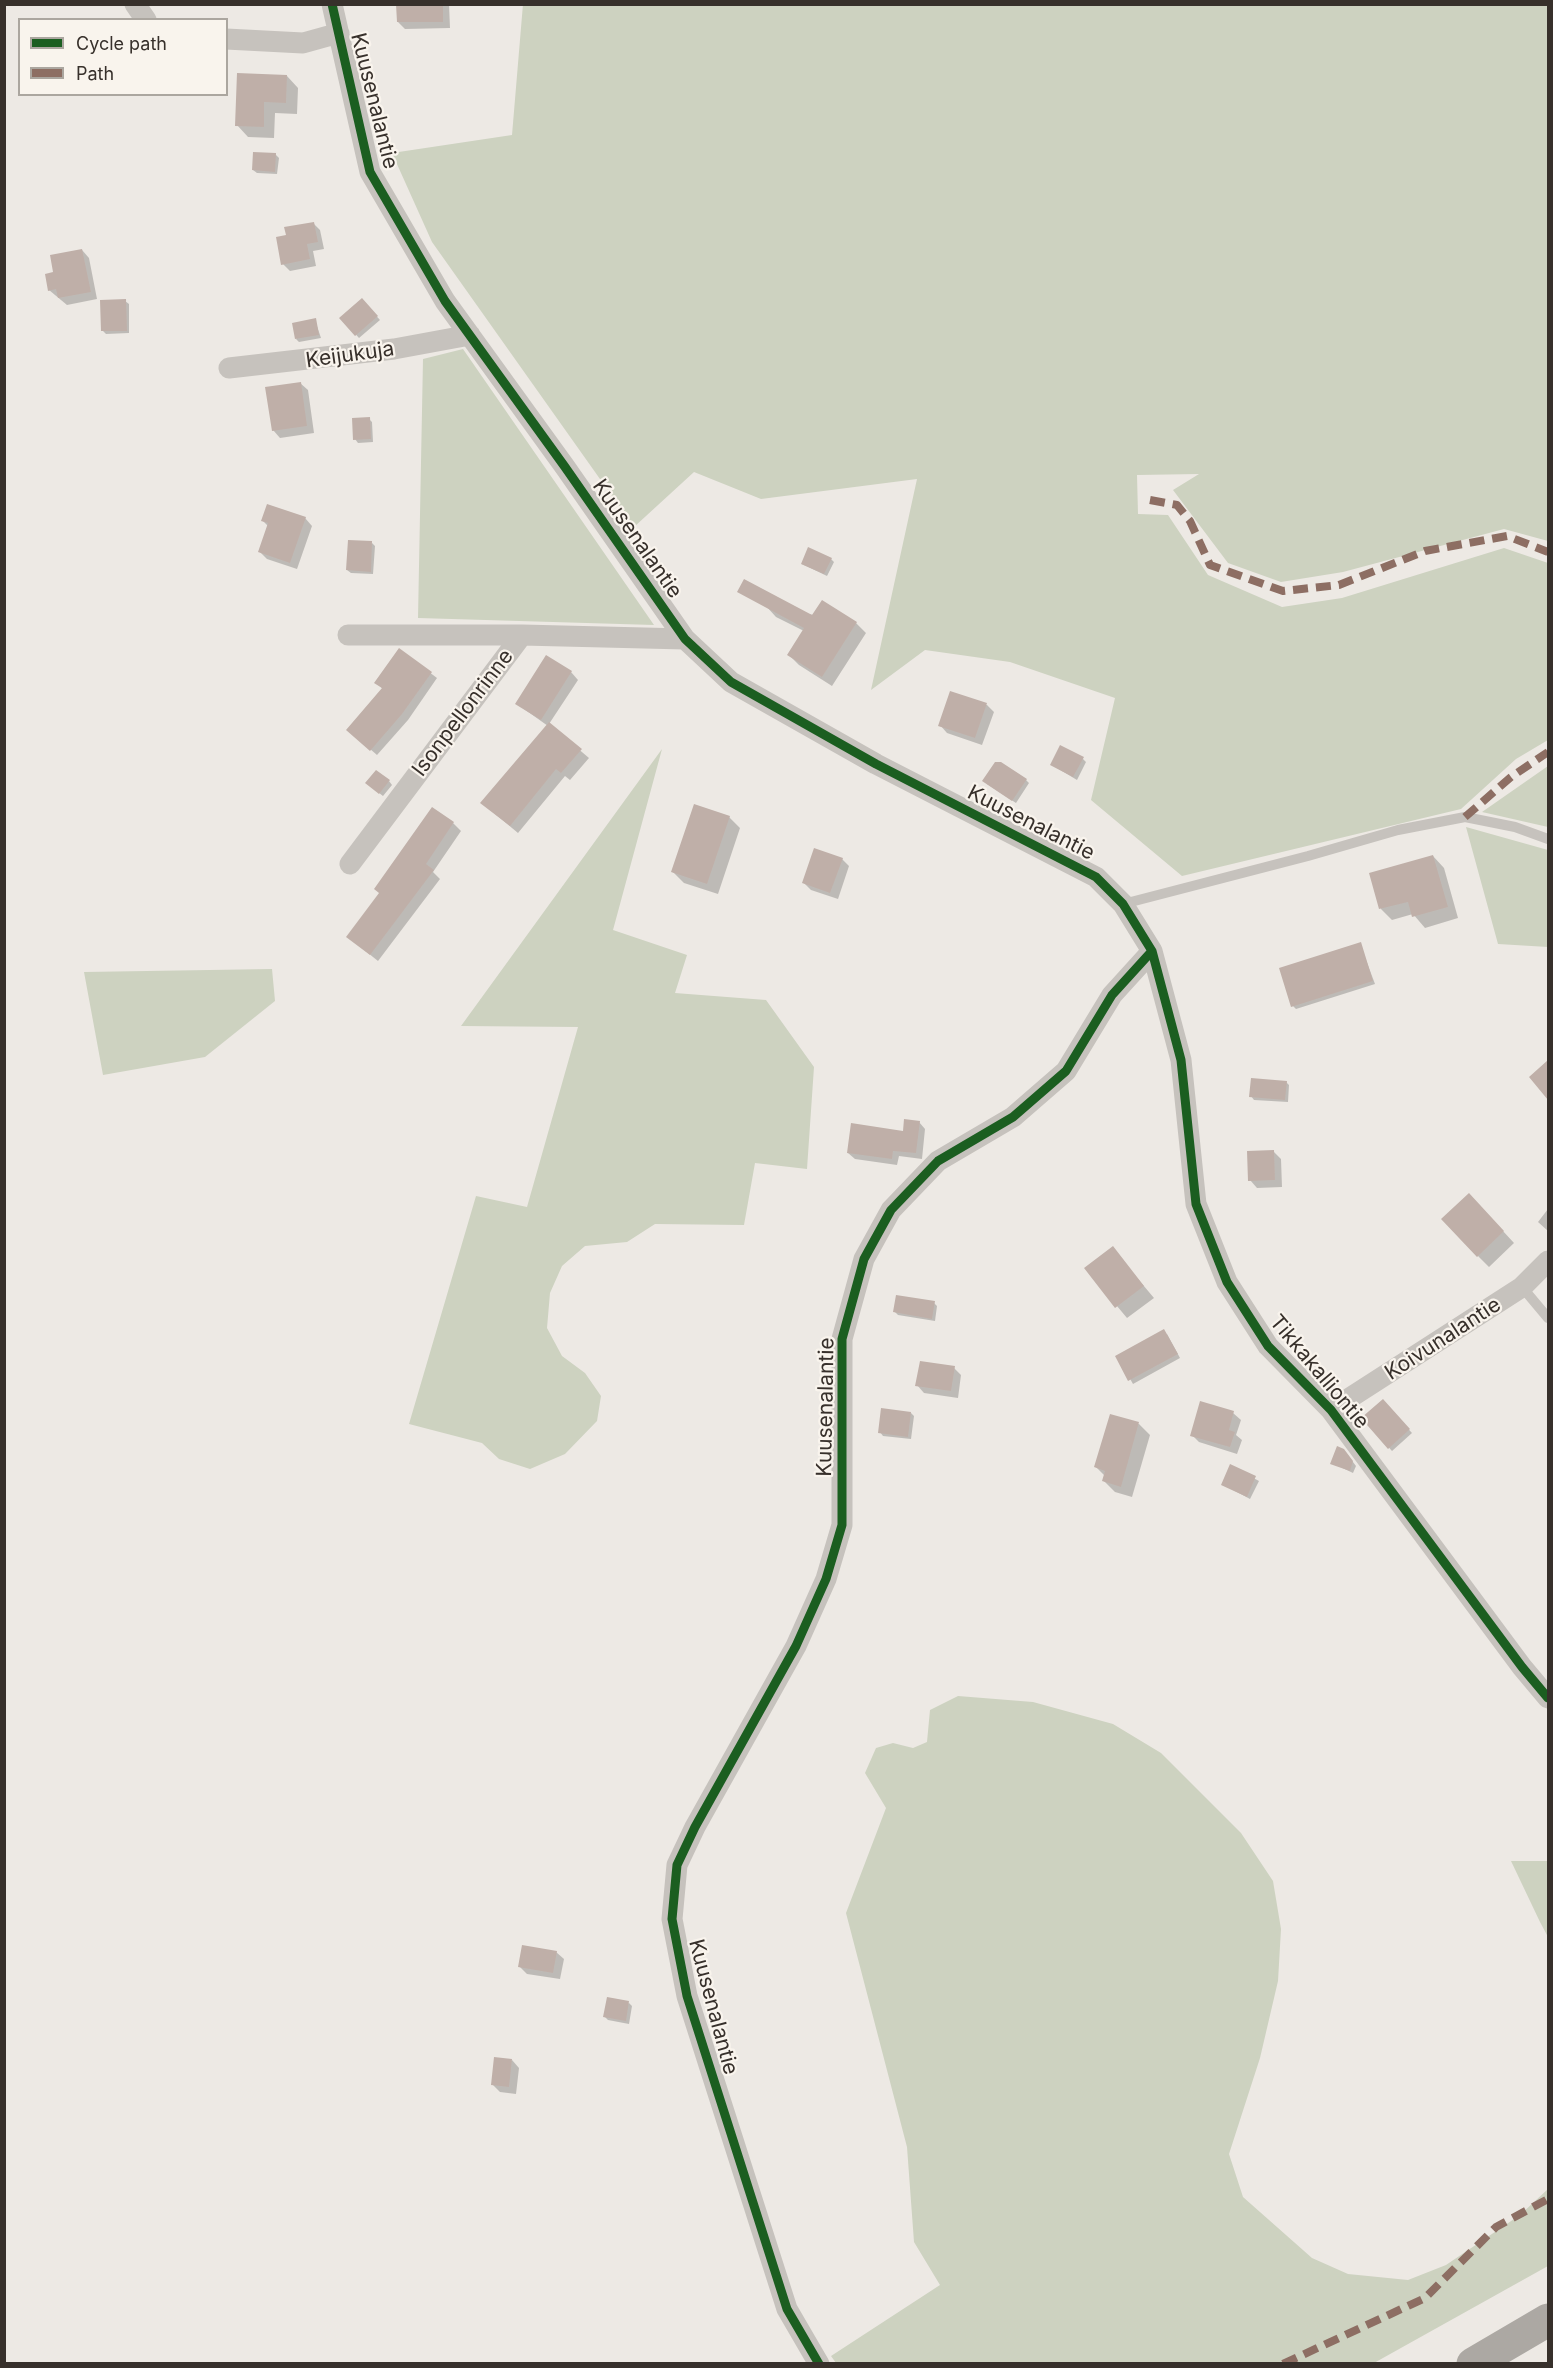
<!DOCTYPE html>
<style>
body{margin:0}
#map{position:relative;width:1553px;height:2368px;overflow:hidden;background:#ede9e4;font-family:Inter,sans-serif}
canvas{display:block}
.frame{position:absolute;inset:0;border:6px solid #37302b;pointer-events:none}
.legend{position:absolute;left:18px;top:18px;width:210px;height:78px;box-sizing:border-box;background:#f9f4ed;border:2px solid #aba69f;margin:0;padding:8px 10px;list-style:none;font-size:18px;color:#37302b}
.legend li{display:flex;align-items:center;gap:12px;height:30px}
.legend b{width:30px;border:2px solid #aba69f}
</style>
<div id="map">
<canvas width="1553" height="2368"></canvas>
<div class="frame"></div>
<ul class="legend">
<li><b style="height:8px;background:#1b5e20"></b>Cycle path</li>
<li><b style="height:8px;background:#8d6e63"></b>Path</li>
</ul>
</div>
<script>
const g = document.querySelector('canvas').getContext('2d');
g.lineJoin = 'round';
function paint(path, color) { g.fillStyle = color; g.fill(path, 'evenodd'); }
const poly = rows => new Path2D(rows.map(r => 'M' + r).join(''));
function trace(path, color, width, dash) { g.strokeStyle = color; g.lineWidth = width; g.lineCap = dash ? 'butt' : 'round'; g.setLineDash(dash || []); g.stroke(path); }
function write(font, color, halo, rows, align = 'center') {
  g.font = font + ' Inter,sans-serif'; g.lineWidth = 4.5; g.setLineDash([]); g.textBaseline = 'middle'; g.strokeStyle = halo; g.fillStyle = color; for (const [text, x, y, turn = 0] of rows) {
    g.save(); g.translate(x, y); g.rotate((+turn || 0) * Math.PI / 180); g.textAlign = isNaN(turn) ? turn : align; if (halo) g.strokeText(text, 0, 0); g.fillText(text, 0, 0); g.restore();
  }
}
const green = poly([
 [523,4,1548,5,1548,541,1504,529,1343,572,1281,582,1228,563,1173,490,1199,474,1137,475,1138,514,1168,515,1208,575,1282,607,1342,598,1504,548,1548,563,1548,740,1516,759,1461,809,1182,876,1091,800,1115,698,1010,662,925,650,871,690,917,479,761,499,694,472,634,527,432,242,392,153,512,135],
 [463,349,654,625,418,618,423,359],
 [662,749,613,930,687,955,675,993,766,1000,814,1067,807,1169,755,1163,744,1225,655,1224,627,1242,585,1246,562,1266,550,1293,547,1328,562,1356,585,1373,601,1396,597,1421,565,1454,530,1469,499,1459,482,1443,409,1424,476,1196,527,1207,578,1027,461,1026],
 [1548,766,1548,827,1482,812],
 [1466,827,1548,850,1548,947,1498,944],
 [272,969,275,1001,205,1057,103,1075,84,972],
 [958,1696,1033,1702,1113,1724,1161,1753,1241,1833,1273,1881,1281,1929,1278,1981,1260,2058,1229,2154,1243,2197,1312,2258,1348,2274,1408,2280,1446,2265,1520,2215,1548,2189,1548,2266,1374,2363,836,2363,831,2356,940,2285,914,2242,907,2147,846,1913,886,1808,865,1773,876,1748,893,1743,913,1748,927,1742,930,1710],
 [1511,1861,1548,1861,1548,1937,1540,1922]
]);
const shadow = poly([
 [398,4,449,4,450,28,405,29,398,22],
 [287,76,298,88,297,114,275,113,274,138,248,137,237,125],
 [275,154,279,158,277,174,257,173,253,170],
 [313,223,320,230,324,249,313,251,316,266,290,271,283,264],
 [82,250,89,258,97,299,67,305,49,290,55,273],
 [362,300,380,320,359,338,341,318],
 [125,301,129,304,129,333,106,334,102,330],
 [315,320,321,338,299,342,296,339],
 [300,383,308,390,314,433,280,438,273,430],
 [369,419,372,422,373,442,358,443,355,439],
 [305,518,312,526,297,569,267,559,260,552,268,526,262,520],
 [372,543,375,546,373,574,351,573,347,570],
 [831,559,834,562,827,576,802,564],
 [766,606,856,623,866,633,832,686,799,665,789,655,804,631,776,617],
 [400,650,437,678,408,720,377,755,354,735,383,689,376,683],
 [571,672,578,680,549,724,589,758,570,780,565,776,518,833,482,803,548,726,517,704],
 [951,693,987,705,994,712,982,745,947,733,940,725],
 [1083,759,1086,762,1077,780,1052,765],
 [1026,780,1029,783,1016,803,987,784],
 [389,781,392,785,383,796,370,786],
 [729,817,740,828,718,894,684,883,673,872],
 [453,823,461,831,433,872,440,879,378,961,348,937],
 [1433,856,1444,868,1458,918,1425,928,1413,914,1392,920,1381,909,1371,874],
 [842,859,849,866,838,899,811,890,804,883],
 [1360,944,1375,984,1296,1009,1293,1006],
 [1286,1082,1289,1085,1288,1102,1254,1100,1251,1096],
 [919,1122,925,1129,922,1159,899,1156,897,1165,855,1159,848,1153,904,1132],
 [1274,1152,1281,1159,1282,1187,1257,1188,1250,1180],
 [1480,1206,1514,1243,1489,1267,1478,1256],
 [1548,1209,1548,1231,1538,1222],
 [1112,1248,1154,1298,1127,1318,1086,1269],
 [934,1303,937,1306,935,1321,898,1315,894,1311],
 [1167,1334,1180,1358,1133,1384,1117,1356],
 [954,1368,961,1375,958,1398,924,1393,917,1385],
 [1383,1401,1412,1433,1392,1451,1363,1419],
 [911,1413,914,1416,911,1439,883,1436,880,1432],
 [1233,1413,1241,1420,1236,1435,1242,1440,1237,1454,1199,1442,1192,1435],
 [1111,1416,1139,1424,1150,1435,1132,1497,1115,1492,1104,1481,1105,1476,1096,1467],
 [1347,1454,1356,1466,1353,1473,1332,1463],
 [1231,1466,1259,1481,1250,1499,1222,1484],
 [556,1952,564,1959,560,1979,527,1974,520,1967],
 [629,2003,632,2006,629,2024,608,2020,605,2017],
 [512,2060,519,2068,516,2094,500,2092,493,2085]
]);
const building = poly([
 [396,4,443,4,443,22,397,22],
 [237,73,287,75,286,103,264,102,264,127,235,126],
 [253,152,276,153,275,172,252,170],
 [314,222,318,242,307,244,310,259,281,265,276,237,286,235,284,227],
 [82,249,91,292,58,298,56,289,48,291,45,274,53,272,50,255],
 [362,298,378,316,355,336,339,318],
 [126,299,127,331,101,331,100,300],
 [316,318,319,335,295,339,292,323],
 [301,382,307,426,272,431,265,387],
 [370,417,371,439,353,440,352,418],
 [267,504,306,517,290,563,258,552,268,523,261,521],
 [348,540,372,541,371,572,346,570],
 [808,547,832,558,824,574,801,564],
 [744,579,812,615,822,600,857,622,822,677,787,655,804,628,737,592],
 [399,648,432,672,402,714,370,751,346,730,382,688,374,683],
 [546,655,572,671,541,720,515,704],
 [950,691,987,703,975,738,938,726],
 [549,722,582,749,561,773,556,769,510,826,480,803],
 [1060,745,1084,757,1073,777,1050,765],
 [995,762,1001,762,1027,779,1012,801,982,781],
 [376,770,390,780,379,794,365,783],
 [694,804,730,816,707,884,671,872],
 [432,807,454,822,426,864,434,870,370,955,346,937,379,893,374,889],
 [814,848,843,858,830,893,802,883],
 [1433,855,1448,907,1412,917,1408,902,1379,909,1369,873],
 [1361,942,1373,981,1291,1007,1279,968],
 [1548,1060,1548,1100,1529,1077],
 [1251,1078,1287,1081,1285,1100,1249,1097],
 [904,1119,920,1121,916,1153,893,1151,892,1159,847,1153,851,1123,903,1131],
 [1274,1150,1275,1180,1248,1181,1247,1151],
 [1469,1193,1504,1231,1477,1257,1441,1219],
 [1113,1246,1144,1286,1115,1308,1084,1268],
 [896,1295,935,1301,932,1319,893,1312],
 [1164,1329,1178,1354,1128,1381,1115,1356],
 [920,1361,955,1366,951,1391,915,1386],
 [1383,1399,1410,1429,1388,1449,1361,1418],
 [1200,1401,1234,1411,1229,1430,1235,1432,1230,1447,1190,1436],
 [881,1408,911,1412,908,1437,878,1433],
 [1110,1414,1139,1422,1121,1487,1102,1481,1105,1471,1094,1467],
 [1337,1446,1344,1449,1353,1461,1350,1471,1330,1464],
 [1230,1464,1256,1476,1247,1497,1221,1485],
 [522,1945,557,1951,553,1973,518,1967],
 [607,1997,629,2001,626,2021,603,2017],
 [494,2057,512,2059,509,2087,491,2085]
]);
const lane = poly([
 [1123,904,1308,856,1398,830,1465,817,1515,827,1548,839],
 [1522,1287,1548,1318]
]);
const street = poly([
 [135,4,146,20],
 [332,4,370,172,445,301,565,467,685,639,731,682,876,764,1096,877,1123,904,1152,951,1112,995,1066,1071,1013,1117,938,1161,891,1210,864,1259,842,1339,842,1525,826,1579,796,1646,695,1827,677,1865,672,1919,687,1996,787,2309,819,2364],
 [226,39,303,43,339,33],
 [229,368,394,349,470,335],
 [348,635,522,635],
 [350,864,522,635,685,639],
 [1152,951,1181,1060,1196,1204,1227,1282,1268,1346,1331,1410,1522,1667,1548,1698],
 [1331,1410,1522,1287,1548,1261]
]);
const highway = poly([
 [1473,2364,1548,2320]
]);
const quiet = poly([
 [1150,500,1177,505,1190,521,1210,565,1283,591,1339,585,1425,551,1507,536,1548,552],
 [1465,817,1511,777,1548,752],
 [1283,2364,1425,2298,1496,2227,1548,2199]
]);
const cycleway = poly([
 [332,4,370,172,445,301,565,467,685,639,731,682,876,764,1096,877,1123,904,1152,951,1112,995,1066,1071,1013,1117,938,1161,891,1210,864,1259,842,1339,842,1525,826,1579,796,1646,695,1827,677,1865,672,1919,687,1996,787,2309,819,2364],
 [1152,951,1181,1060,1196,1204,1227,1282,1268,1346,1331,1410,1522,1667,1548,1698]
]);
const streetNames = [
 ["Kuusenalantie",374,101,76],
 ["Keijukuja",350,355,-8],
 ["Kuusenalantie",637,539,55],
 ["Isonpellonrinne",463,713,-53],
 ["Kuusenalantie",1031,823,27],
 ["Koivunalantie",1443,1339,-33],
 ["Tikkakalliontie",1319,1372,50],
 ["Kuusenalantie",826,1407,-89],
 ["Kuusenalantie",713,2007,75]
];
paint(green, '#cdd2c0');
paint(shadow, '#0003');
paint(building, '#bfafa8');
trace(lane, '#c6c2bd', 10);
trace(street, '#c6c2bd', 21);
trace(highway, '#aca8a3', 33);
trace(quiet, '#8d6e63', 8, [15, 8]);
trace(cycleway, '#1b5e20', 9);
write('21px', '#37302b', '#f9f4ed', streetNames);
</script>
